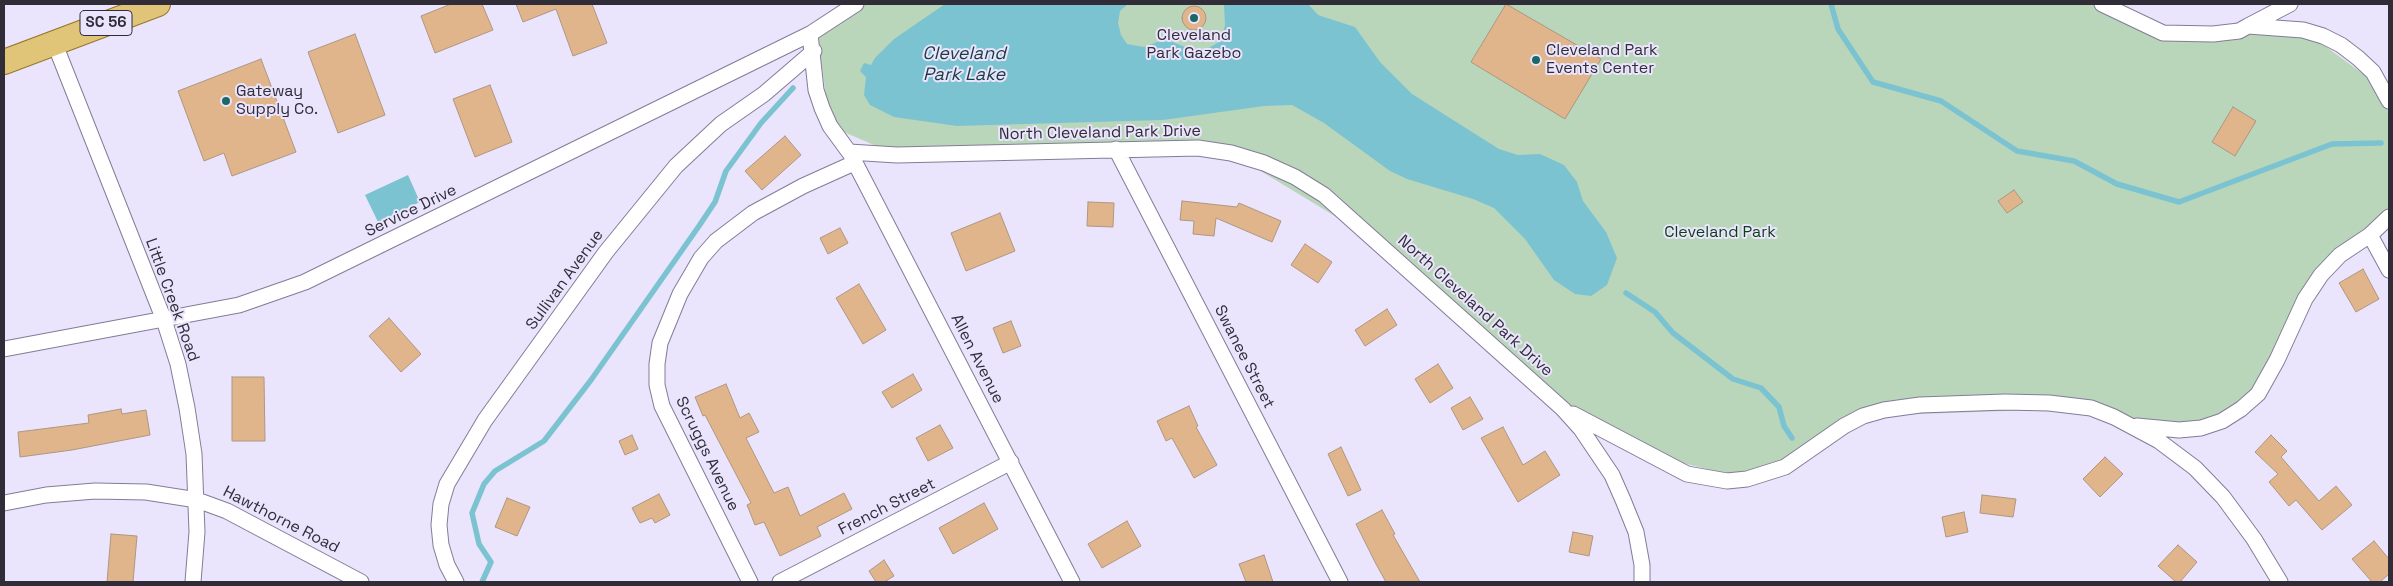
<!DOCTYPE html>
<style>
body{margin:0}
#map{position:relative;width:2393px;height:586px;overflow:hidden;background:#eae4fc;font-family:"Space Grotesk",sans-serif}
canvas{display:block}
.frame{position:absolute;inset:0;border:5px solid #302d39;pointer-events:none}
</style>
<div id="map">
<canvas width="2393" height="586"></canvas>
<div class="frame"></div>
</div>
<script>
const g = document.querySelector('canvas').getContext('2d');
g.lineJoin = 'round';
function paint(path, color) { g.fillStyle = color; g.fill(path, 'evenodd'); }
const poly = rows => new Path2D(rows.map(r => 'M' + r).join(''));
function trace(path, color, width, dash) { g.strokeStyle = color; g.lineWidth = width; g.lineCap = dash ? 'butt' : 'round'; g.setLineDash(dash || []); g.stroke(path); }
function write(font, color, halo, rows, align = 'center') {
  g.font = font + ' "Space Grotesk",sans-serif'; g.lineWidth = 4; g.setLineDash([]); g.textBaseline = 'middle'; g.strokeStyle = halo; g.fillStyle = color; for (const [text, x, y, turn = 0] of rows) {
    g.save(); g.translate(x, y); g.rotate((+turn || 0) * Math.PI / 180); g.textAlign = isNaN(turn) ? turn : align; if (halo) g.strokeText(text, 0, 0); g.fillText(text, 0, 0); g.restore();
  }
}
const green = poly([
 [858,4,2110,4,2163,33,2303,30,2385,90,2389,121,2389,210,2304,299,2241,409,2159,441,2091,408,1863,416,1747,479,1647,454,1589,423,1376,241,1231,153,897,155,830,126,817,30]
]);
const water = poly([
 [945,4,1128,4,1120,11,1118,23,1121,35,1127,44,1144,47,1165,39,1193,50,1207,49,1219,42,1225,26,1224,4,1308,4,1318,15,1355,27,1380,62,1412,94,1499,149,1518,155,1540,154,1564,165,1577,182,1583,201,1606,232,1617,258,1607,285,1591,296,1575,294,1554,280,1525,239,1494,208,1473,199,1407,179,1390,171,1324,123,1292,105,1264,106,1163,120,957,126,894,117,870,105,864,95,866,77,860,71,864,63,871,65,875,58,894,39],
 [408,175,420,202,378,222,365,195]
]);
const stream = poly([
 [1831,4,1838,29,1873,82,1941,101,2017,151,2074,161,2117,184,2179,202,2332,144,2381,143],
 [1626,293,1655,312,1673,333,1733,379,1761,388,1779,407,1784,426,1792,438],
 [482,582,491,562,479,544,472,513,484,484,495,471,544,441,591,380,699,226,715,202,726,171,761,123,793,88]
]);
const building = poly([
 [451,4,482,4,493,30,435,53,421,16,451,4],
 [516,4,592,4,607,43,573,56,556,9,523,22,516,4],
 [1506,4,1601,59,1565,119,1471,62,1506,4],
 '1182 18a12 12 0 1 1 24 0a12 12 0 1 1-24 0Z',
 [355,34,385,115,338,133,308,52,355,34],
 [261,59,296,152,232,176,224,153,204,161,178,91,261,59],
 [490,85,512,142,475,157,453,99,490,85],
 [2233,107,2256,121,2235,156,2212,142,2233,107],
 [785,136,801,155,762,190,745,171,785,136],
 [2014,190,2023,202,2007,213,1998,201,2014,190],
 [1182,201,1237,207,1239,203,1281,221,1272,242,1216,218,1214,236,1193,234,1194,221,1180,220,1182,201],
 [1088,202,1114,203,1113,227,1087,226,1088,202],
 [1000,213,1015,251,966,271,951,233,1000,213],
 [840,228,848,243,828,254,820,238,840,228],
 [1305,244,1332,262,1318,283,1291,265,1305,244],
 [2363,269,2379,299,2356,312,2339,283,2363,269],
 [859,284,886,330,863,344,836,298,859,284],
 [1387,309,1397,325,1365,346,1355,330,1387,309],
 [389,318,421,354,401,372,369,336,389,318],
 [1011,321,1021,346,1003,353,993,328,1011,321],
 [1438,364,1453,388,1430,403,1415,379,1438,364],
 [913,374,922,390,892,408,882,392,913,374],
 [232,377,264,377,265,441,232,441,232,377],
 [726,384,740,418,749,413,759,432,746,438,774,493,788,487,800,516,844,493,852,509,817,527,821,536,780,556,764,522,755,525,747,505,751,503,705,415,703,416,695,397,726,384],
 [1470,397,1483,419,1463,430,1451,408,1470,397],
 [1189,406,1198,426,1196,427,1217,465,1194,478,1172,438,1166,441,1157,421,1189,406],
 [121,409,122,414,146,410,150,435,72,450,20,457,18,432,89,423,88,415,121,409],
 [940,425,953,448,928,461,916,438,940,425],
 [1503,427,1523,465,1545,451,1560,475,1518,502,1481,438,1503,427],
 [632,435,638,449,625,455,619,441,632,435],
 [2271,435,2287,451,2281,457,2319,501,2336,486,2352,505,2322,530,2296,500,2289,506,2269,482,2278,474,2255,452,2271,435],
 [1341,447,1361,490,1348,496,1328,454,1341,447],
 [2105,457,2123,474,2100,497,2083,479,2105,457],
 [659,494,670,515,655,523,652,518,640,523,632,508,659,494],
 [1982,495,2016,499,2013,517,1980,513,1982,495],
 [507,498,530,507,517,536,495,527,507,498],
 [984,503,998,529,953,554,939,528,984,503],
 [1382,510,1395,534,1393,535,1420,582,1386,582,1376,564,1356,524,1382,510],
 [1964,512,1968,532,1946,537,1942,517,1964,512],
 [1127,521,1141,546,1102,568,1088,544,1127,521],
 [1573,532,1593,536,1589,556,1569,552,1573,532],
 [111,534,137,536,133,582,107,582,111,534],
 [2374,541,2389,559,2389,574,2380,582,2372,582,2352,559,2374,541],
 [2178,545,2197,562,2180,582,2176,582,2158,566,2178,545],
 [1264,555,1273,582,1246,582,1239,564,1264,555],
 [884,560,894,576,884,582,876,582,869,571,884,560]
]);
const minor = poly([
 [2102,4,2163,33,2213,34,2239,31,2248,26,2303,30,2323,36,2341,45,2358,58,2373,72,2389,101],
 [2248,26,2290,4],
 [810,34,816,90,822,108,830,126,849,152,897,155,1198,148,1231,153,1264,163,1295,177,1324,195,1563,409,1581,429,1612,475,1623,500,1636,532,1642,565,1642,582],
 [54,42,164,320,178,364,187,408,194,454,197,532,193,582],
 [1116,149,1340,582],
 [851,155,1072,582],
 [2370,235,2389,270],
 [4,349,239,305,305,282,810,34,856,4],
 [1573,414,1687,474,1727,481,1747,479,1785,467,1844,426,1863,416,1884,410,1920,405,2005,402,2049,403,2091,408,2114,417,2159,441,2195,468,2223,497,2254,539,2280,582],
 [2137,426,2179,430,2201,428,2222,421,2241,409,2258,394,2277,360,2305,299,2321,275,2340,255,2370,235,2389,217],
 [4,503,46,495,95,491,146,492,197,500,227,511,361,582],
 [456,582,447,565,441,545,439,525,441,504,447,484,485,420,606,252,676,166,721,124,764,94,814,51],
 [750,582,662,406,657,385,657,364,660,343,680,294,701,258,716,241,753,213,803,186,854,163],
 [780,582,1011,462]
]);
const primary = poly([
 [4,62,158,4]
]);
const markers = [
 [1194,18,5,"#1b6867"],
 [1536,60,5,"#1b6867"],
 [226,101,5,"#1b6867"]
];
const shields = [
 [106,23,52]
];
const shieldNames = [
 ["SC 56",106,23]
];
const poiNames = [
 ["Cleveland",1194,36,"center"],
 ["Park Gazebo",1194,54,"center"],
 ["Cleveland Park",1546,51],
 ["Events Center",1546,69],
 ["Gateway",236,92],
 ["Supply Co.",236,110]
];
const streetNames = [
 ["North Cleveland Park Drive",1100,133,-1],
 ["Service Drive",411,211,-26],
 ["Sullivan Avenue",565,280,-54],
 ["Little Creek Road",172,300,70],
 ["North Cleveland Park Drive",1475,306,42],
 ["Swanee Street",1244,357,63],
 ["Allen Avenue",977,359,63],
 ["Scruggs Avenue",707,454,64],
 ["French Street",887,507,-27],
 ["Hawthorne Road",281,520,27]
];
const parkNames = [
 ["Cleveland Park",1720,233]
];
const waterNames = [
 ["Cleveland",964,54],
 ["Park Lake",964,75]
];
paint(green, '#b9d6bb');
paint(water, '#7cc3d2');
trace(stream, '#7cc3d2', 5.5);
paint(building, '#e1b58c');
trace(building, '#ae9681', 1);
trace(minor, '#847c97', 17);
trace(primary, '#957629', 26);
trace(minor, '#fff', 15);
trace(primary, '#e0c579', 24);
for (const [x, y, r, color] of markers) { const dot = new Path2D(); dot.arc(x, y, r, 0, 2 * Math.PI); g.fillStyle = color; g.fill(dot); trace(dot, '#eae4fc', 2); }
for (const [x, y, w] of shields) { const box = new Path2D(); box.roundRect(x - w / 2, y - 12.5, w, 25, 4); g.fillStyle = '#eae4fc'; g.fill(box); trace(box, '#302d39', 1); }
write('bold 15px', '#302d39', null, shieldNames);
write('16px', '#302d39', '#eae4fc', poiNames, 'left');
write('16px', '#302d39', '#eae4fc', streetNames);
write('16px', '#0c3d17', '#eae4fc', parkNames);
write('italic 18px', '#1a3d44', '#eae4fc', waterNames);
</script>
